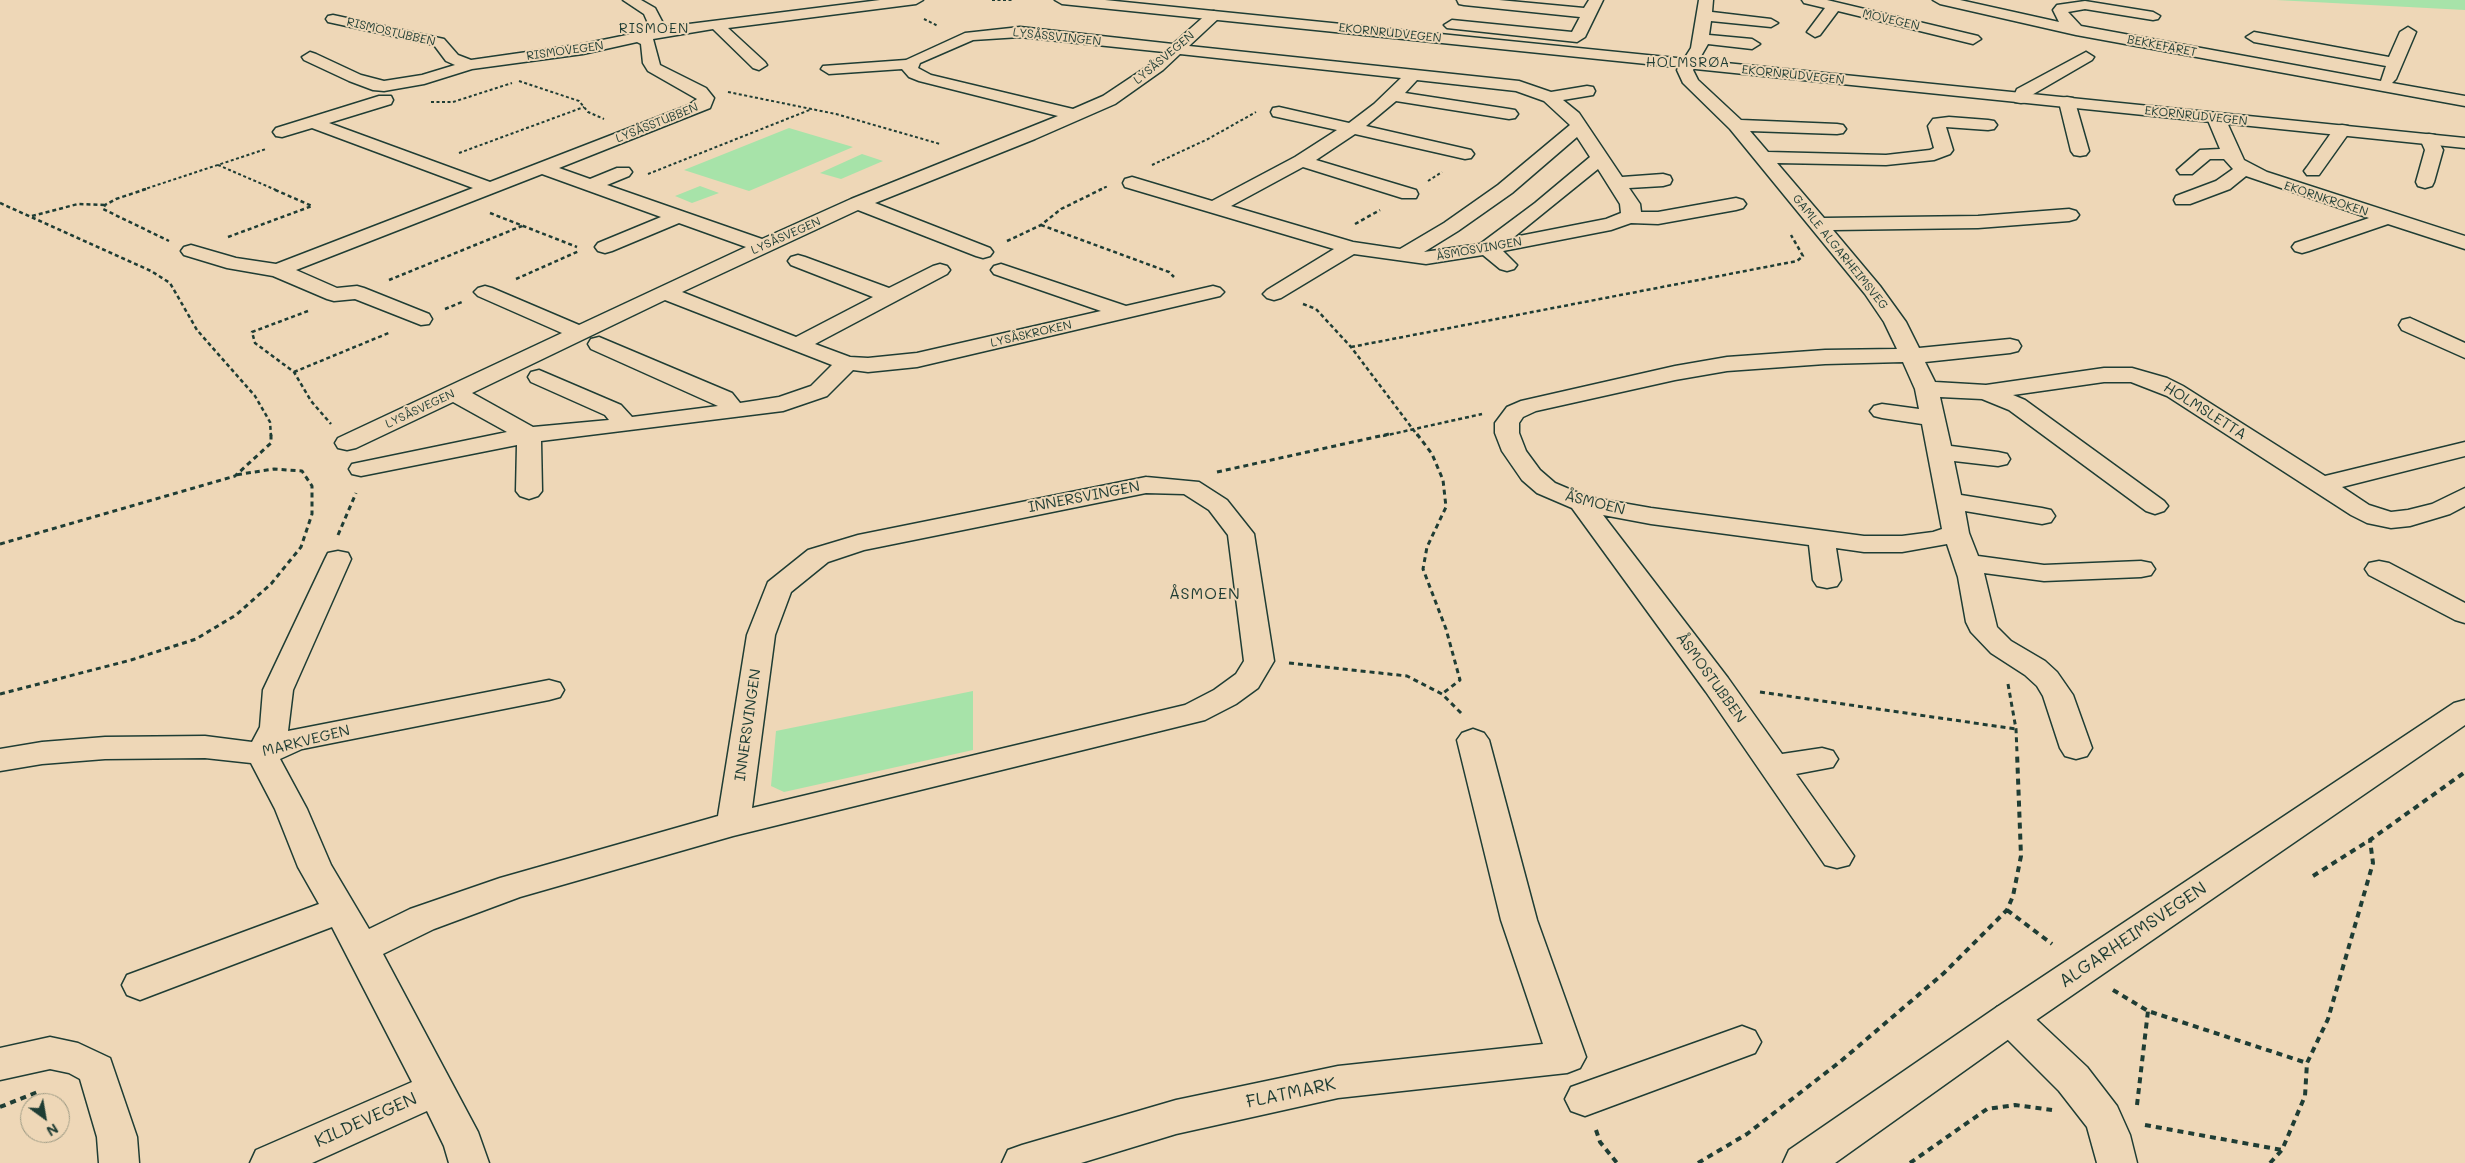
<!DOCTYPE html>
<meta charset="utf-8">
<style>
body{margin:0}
#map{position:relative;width:2465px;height:1163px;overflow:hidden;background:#eed7b7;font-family:Mali,sans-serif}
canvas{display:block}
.north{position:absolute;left:20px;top:1093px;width:50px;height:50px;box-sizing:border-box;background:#eed7b7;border:1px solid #9b9983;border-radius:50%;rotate:148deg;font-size:14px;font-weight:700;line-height:20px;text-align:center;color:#1f3d34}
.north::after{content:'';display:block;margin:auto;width:18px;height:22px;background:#1f3d34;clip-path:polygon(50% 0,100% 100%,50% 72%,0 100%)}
</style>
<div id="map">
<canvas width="2465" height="1163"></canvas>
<div class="north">N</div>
</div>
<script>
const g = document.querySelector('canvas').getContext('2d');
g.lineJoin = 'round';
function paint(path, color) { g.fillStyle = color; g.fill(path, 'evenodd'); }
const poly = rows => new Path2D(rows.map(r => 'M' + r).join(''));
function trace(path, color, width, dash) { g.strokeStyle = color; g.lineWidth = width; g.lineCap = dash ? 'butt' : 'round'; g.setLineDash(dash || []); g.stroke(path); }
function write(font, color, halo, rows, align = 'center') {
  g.font = font + ' Mali,sans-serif'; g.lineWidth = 4; g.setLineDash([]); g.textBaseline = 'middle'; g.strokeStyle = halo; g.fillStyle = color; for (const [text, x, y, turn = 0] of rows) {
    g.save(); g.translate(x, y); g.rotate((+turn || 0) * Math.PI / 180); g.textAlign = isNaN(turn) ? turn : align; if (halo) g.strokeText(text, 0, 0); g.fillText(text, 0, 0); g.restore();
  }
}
const green = poly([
 [2276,0,2465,0,2465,10],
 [789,128,853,147,749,191,684,170],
 [862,154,883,161,841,179,820,173],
 [700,186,719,193,692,203,675,196],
 [973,691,973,750,784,792,771,786,776,731]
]);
const pathFar3 = poly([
 [992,0,1012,0],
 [924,19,938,26],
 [519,81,579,101,588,112,604,119],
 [728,92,836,114,940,144],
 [431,102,453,102,512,83],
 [459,153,584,107],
 [218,165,276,190],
 [1152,165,1208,139,1256,112],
 [648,174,812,109],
 [1428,181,1442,172],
 [142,190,266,149],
 [1099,190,1108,186]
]);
const pathFar2 = poly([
 [146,189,116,199,105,205,103,209,169,241],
 [0,203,151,271,170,283,197,330,255,396,270,422,271,436],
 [490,213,577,247],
 [32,216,78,204,105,205],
 [1355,224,1380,210],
 [1041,225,1169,272,1174,277],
 [228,237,312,206,273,189],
 [1007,241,1041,225,1061,209,1102,189],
 [516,279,579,251],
 [389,280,522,226],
 [1303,304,1316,309,1351,347,1418,436],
 [445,309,462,302],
 [308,311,252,332,255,343,294,372,311,401,331,424],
 [1351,347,1797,261,1803,256,1791,235],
 [294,372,391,332],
 [1383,436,1482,414]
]);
const pathFar1 = poly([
 [1417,434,1432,454,1443,480,1446,507,1427,547,1423,569,1446,629,1460,680,1442,694],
 [1217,472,1389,434],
 [338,535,356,493],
 [0,544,235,476,271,443,271,434],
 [1289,663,1407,676,1442,694,1462,714],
 [2008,684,2016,729,2017,753],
 [1760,692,2016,729],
 [0,694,131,660,196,639,236,615,271,584,301,547,312,514,312,486,302,471,274,469,235,475]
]);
const path = poly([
 [2313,876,2370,840,2465,772],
 [2007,910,2052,944],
 [2113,990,2148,1011,2307,1063],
 [2137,1105,2148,1011],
 [0,1107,40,1091],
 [2145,1125,2282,1150],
 [1596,1130,1600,1142,1617,1163],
 [1698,1163,1747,1134,1841,1061,1944,973,2007,910,2013,896,2021,856,2017,752],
 [1910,1163,1987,1109,2015,1105,2052,1110],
 [2270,1163,2282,1150,2305,1096,2307,1063,2328,1019,2373,863,2370,840]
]);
const minor = poly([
 [623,0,641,0,655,8,665,27,880,0,923,0,916,4,728,28,765,62,767,65,759,70,753,68,713,29,653,39,660,65,706,88,714,98,710,108,559,168,590,179,617,168,629,168,632,172,629,176,607,185,762,239,851,199,1058,116,919,81,909,77,902,69,829,74,821,69,823,66,906,60,965,33,1020,27,1173,44,1209,12,1214,11,1221,15,1219,18,1189,46,1519,81,1551,92,1587,86,1593,87,1595,91,1593,95,1563,100,1579,113,1622,177,1663,174,1670,176,1672,180,1670,184,1663,186,1629,188,1640,204,1641,212,1658,212,1736,198,1743,200,1746,204,1743,208,1736,210,1658,224,1631,223,1611,230,1503,251,1517,265,1514,269,1507,271,1500,269,1483,255,1426,264,1354,254,1281,298,1274,300,1267,298,1263,294,1267,290,1334,249,1125,187,1123,183,1125,179,1132,177,1212,201,1295,157,1337,130,1273,116,1271,112,1273,108,1279,107,1349,123,1374,104,1401,78,1180,54,1163,70,1115,104,1035,139,875,203,990,248,993,252,990,256,983,258,976,256,858,210,682,292,796,337,873,297,791,265,788,261,791,257,798,255,805,257,889,288,933,266,940,264,947,266,950,270,947,274,815,344,850,357,868,358,917,353,1101,311,994,274,991,270,994,266,1001,264,1126,306,1213,286,1220,288,1224,292,1220,296,917,367,868,372,853,370,827,396,783,411,541,441,542,491,538,496,529,499,520,496,516,491,517,445,361,476,352,474,349,469,352,464,507,432,453,402,356,448,347,450,338,448,335,443,338,438,562,333,478,296,474,292,478,288,485,286,492,288,579,325,746,247,679,223,612,251,605,253,598,251,595,247,598,243,661,217,542,174,296,270,337,288,357,286,364,288,429,314,432,319,429,324,421,325,355,299,334,301,327,299,273,276,227,268,184,255,181,251,184,247,191,245,236,258,276,264,473,188,312,128,282,137,276,136,273,132,276,128,379,96,391,96,393,100,391,104,329,123,490,182,689,105,697,99,648,71,643,63,641,44,637,42,583,54,472,69,424,84,384,91,373,90,349,81,304,60,302,57,310,52,316,54,361,75,384,81,422,75,455,65,446,61,434,45,328,22,326,19,328,16,333,15,444,39,458,55,471,60,583,44,651,30,644,14,623,0],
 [1020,37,1164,52,1151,64,1103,96,1073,109,931,75,918,68,920,63,973,40,1020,37],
 [1417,80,1516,91,1544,101,1570,125,1498,185,1444,223,1400,249,1353,242,1231,206,1303,167,1402,198,1416,198,1418,194,1416,190,1316,160,1355,134,1465,159,1471,158,1474,154,1471,150,1366,126,1396,101,1509,119,1515,118,1518,114,1515,110,1509,109,1405,93,1417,80],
 [1577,137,1590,157,1535,203,1480,244,1424,252,1458,231,1512,193,1577,137],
 [1598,169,1620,204,1621,213,1606,219,1514,237,1598,169],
 [665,300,832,365,811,386,779,397,740,403,732,393,599,337,591,339,588,344,591,349,718,406,632,417,621,405,539,370,531,372,528,377,531,382,605,415,609,420,533,427,472,393,665,300],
 [1457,0,1499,0,1584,8,1589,0,1603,0,1585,37,1577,42,1447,28,1444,25,1452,20,1572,32,1580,17,1464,5,1459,4,1457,0],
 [1699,0,1713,0,1712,12,1771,19,1778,23,1771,27,1711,21,1709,35,1752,39,1760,44,1752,49,1708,44,1693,70,1698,80,1741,120,1837,124,1843,125,1846,129,1843,133,1837,134,1750,131,1768,152,1886,155,1930,150,1934,148,1928,126,1933,119,1949,117,1988,120,1994,121,1997,125,1994,129,1988,130,1946,127,1953,150,1950,154,1934,160,1886,165,1777,163,1824,218,1978,216,2069,209,2076,211,2079,215,2076,219,2069,221,1978,228,1833,230,1880,286,1906,322,1919,348,2010,339,2018,341,2021,346,2018,351,2010,353,1925,362,1935,382,1986,385,2104,368,2132,368,2167,378,2183,386,2325,476,2465,442,2465,456,2342,487,2369,505,2391,512,2408,510,2432,504,2465,488,2465,506,2450,514,2410,526,2391,528,2367,523,2351,515,2167,396,2131,382,2104,382,2013,395,2025,400,2164,501,2168,506,2164,511,2155,514,2146,511,2009,410,1982,399,1940,397,1951,446,1998,452,2007,454,2010,459,2007,464,1998,466,1954,461,1961,495,2042,508,2051,510,2055,516,2051,522,2042,524,1965,511,1969,533,1978,556,2044,565,2141,561,2151,563,2155,569,2151,575,2141,577,2044,581,1984,573,1997,627,2011,641,2045,661,2057,672,2073,695,2092,748,2087,756,2076,759,2065,756,2060,748,2043,696,2037,686,2025,675,1991,653,1971,632,1966,622,1958,577,1947,544,1902,552,1864,552,1836,548,1841,580,1837,586,1827,588,1817,586,1813,580,1809,545,1651,524,1603,515,1728,678,1782,754,1822,748,1833,751,1838,759,1833,767,1796,774,1854,856,1849,865,1837,868,1825,865,1706,692,1572,508,1537,493,1522,480,1502,451,1495,433,1495,423,1507,407,1521,401,1675,366,1727,357,1825,350,1897,349,1884,322,1865,294,1730,129,1683,83,1677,70,1691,48,1699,0],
 [1903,362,1915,389,1919,409,1882,404,1874,406,1870,411,1874,416,1882,418,1922,424,1942,529,1933,532,1902,536,1864,536,1651,508,1588,497,1555,483,1540,470,1526,451,1519,433,1519,423,1523,417,1536,411,1675,380,1727,371,1825,364,1903,362],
 [1802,0,1827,0,1978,36,1981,39,1973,44,1838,11,1820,35,1815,37,1807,32,1825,8,1804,3,1802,0],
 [1933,0,1960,0,2059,22,2053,10,2057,5,2085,1,2153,12,2160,16,2158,19,2153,20,2085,9,2068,12,2081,26,2381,81,2386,66,2254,42,2246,37,2254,32,2389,57,2400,32,2408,27,2416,32,2396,79,2392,83,2465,96,2465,106,2076,35,1940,4,1933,0],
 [2086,52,2094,57,2092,60,2030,96,2027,102,2021,103,2015,102,2013,98,2017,89,2086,52],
 [2067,97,2073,98,2075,102,2089,151,2086,155,2080,156,2074,155,2071,151,2059,102,2061,98,2067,97],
 [2216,113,2222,114,2225,118,2244,160,2267,172,2465,236,2465,249,2388,224,2309,251,2302,253,2295,251,2292,247,2295,243,2369,218,2246,176,2230,189,2190,204,2176,204,2174,200,2176,196,2216,181,2233,169,2224,159,2210,159,2192,174,2180,174,2177,170,2200,150,2220,149,2207,118,2210,114,2216,113],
 [2342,125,2348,126,2351,130,2319,175,2307,175,2304,171,2307,167,2336,126,2342,125],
 [2429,134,2435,135,2443,150,2434,182,2432,186,2425,188,2418,186,2416,182,2425,150,2420,139,2423,135,2429,134],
 [2410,318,2465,343,2465,358,2402,330,2399,325,2402,320,2410,318],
 [1146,477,1199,482,1227,500,1254,534,1274,661,1258,688,1236,704,1205,720,733,836,520,897,434,929,383,954,478,1132,489,1163,449,1163,444,1146,427,1111,312,1163,250,1163,256,1150,412,1082,332,927,153,995,140,1000,127,995,122,985,127,975,319,904,298,867,275,809,251,763,205,758,105,759,42,764,0,771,0,749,42,742,105,737,205,736,252,742,260,727,263,690,325,559,328,553,338,551,348,553,351,559,293,690,288,731,549,680,560,683,564,690,560,697,549,700,302,749,280,759,307,809,331,865,369,929,410,909,500,878,718,816,747,635,768,582,808,550,858,535,1146,477],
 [1146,493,1184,494,1209,510,1228,535,1244,661,1236,674,1214,690,1185,705,752,808,775,635,791,592,828,562,864,550,1146,493],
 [2379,561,2389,563,2465,603,2465,623,2455,620,2369,575,2365,569,2369,563,2379,561],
 [1473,729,1484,733,1489,740,1537,920,1586,1057,1580,1068,1567,1073,1338,1098,1176,1134,1081,1163,1002,1163,1008,1150,1022,1145,1176,1100,1338,1066,1543,1044,1501,920,1457,740,1462,733,1473,729],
 [2010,1003,2023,1007,2087,1067,2117,1106,2130,1135,2137,1163,2097,1163,2087,1127,2059,1091,1997,1029,1991,1018,1997,1007,2010,1003],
 [1742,1026,1755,1031,1761,1042,1755,1053,1585,1116,1571,1111,1565,1099,1571,1087,1742,1026],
 [50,1037,78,1043,110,1058,137,1137,139,1163,99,1163,97,1137,80,1079,69,1073,50,1069,0,1080,0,1048,50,1037]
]);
const major = poly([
 [1055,0,1105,0,2465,138,2465,148,1062,4,1055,0],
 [2465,700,2465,725,2023,1029,1835,1163,1783,1163,1789,1150,1997,1007,2454,703,2465,700]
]);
const farStreetnames = [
 ["MOVEGEN",1891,20,13],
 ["RISMOSTUBBEN",391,32,13],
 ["EKORNRUDVEGEN",1390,33,6],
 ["LYSÅSSVINGEN",1057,37,6],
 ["BEKKEFARET",2162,46,11],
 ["RISMOVEGEN",565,51,-8],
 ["LYSÅSVEGEN",1164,58,-40],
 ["EKORNRUDVEGEN",1793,75,6],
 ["EKORNRUDVEGEN",2196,116,6],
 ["LYSÅSSTUBBEN",657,123,-22],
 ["EKORNKROKEN",2326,199,18],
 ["LYSÅSVEGEN",786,236,-24],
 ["ÅSMOSVINGEN",1479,249,-10],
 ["GAMLE ALGARHEIMSVEG",1840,252,51],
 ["LYSÅSKROKEN",1031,334,-13],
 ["LYSÅSVEGEN",420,409,-25]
];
const farNeighbourhoodnames = [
 ["RISMOEN",654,29],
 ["HOLMSRØA",1688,63]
];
const streetNames = [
 ["HOLMSLETTA",2205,411,32],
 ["INNERSVINGEN",1084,497,-11],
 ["ÅSMOEN",1595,503,14],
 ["ÅSMOSTUBBEN",1711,678,54],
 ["INNERSVINGEN",748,725,-82],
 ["MARKVEGEN",306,741,-14]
];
const neighbourhoodNames = [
 ["ÅSMOEN",1205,594]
];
const nearStreetnames = [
 ["ALGARHEIMSVEGEN",2133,935,-34],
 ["FLATMARK",1291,1093,-12],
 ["KILDEVEGEN",366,1120,-24]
];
paint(green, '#a7e3a9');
trace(minor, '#1f3d34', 3);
trace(major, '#1f3d34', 3);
trace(pathFar3, '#1f3d34', 2, [3, 2.5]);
trace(pathFar2, '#1f3d34', 2.5, [4, 3]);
trace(pathFar1, '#1f3d34', 3, [5, 4]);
trace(path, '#1f3d34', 4, [6, 5]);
paint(minor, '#eed7b7');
paint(major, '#eed7b7');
write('12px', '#1f3d34', '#eed7b7', farStreetnames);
g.letterSpacing = '1px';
write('14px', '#1f3d34', '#eed7b7', farNeighbourhoodnames);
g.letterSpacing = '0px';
write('15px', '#1f3d34', '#eed7b7', streetNames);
g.letterSpacing = '1px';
write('16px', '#1f3d34', '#eed7b7', neighbourhoodNames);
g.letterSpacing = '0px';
write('18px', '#1f3d34', '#eed7b7', nearStreetnames);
</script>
